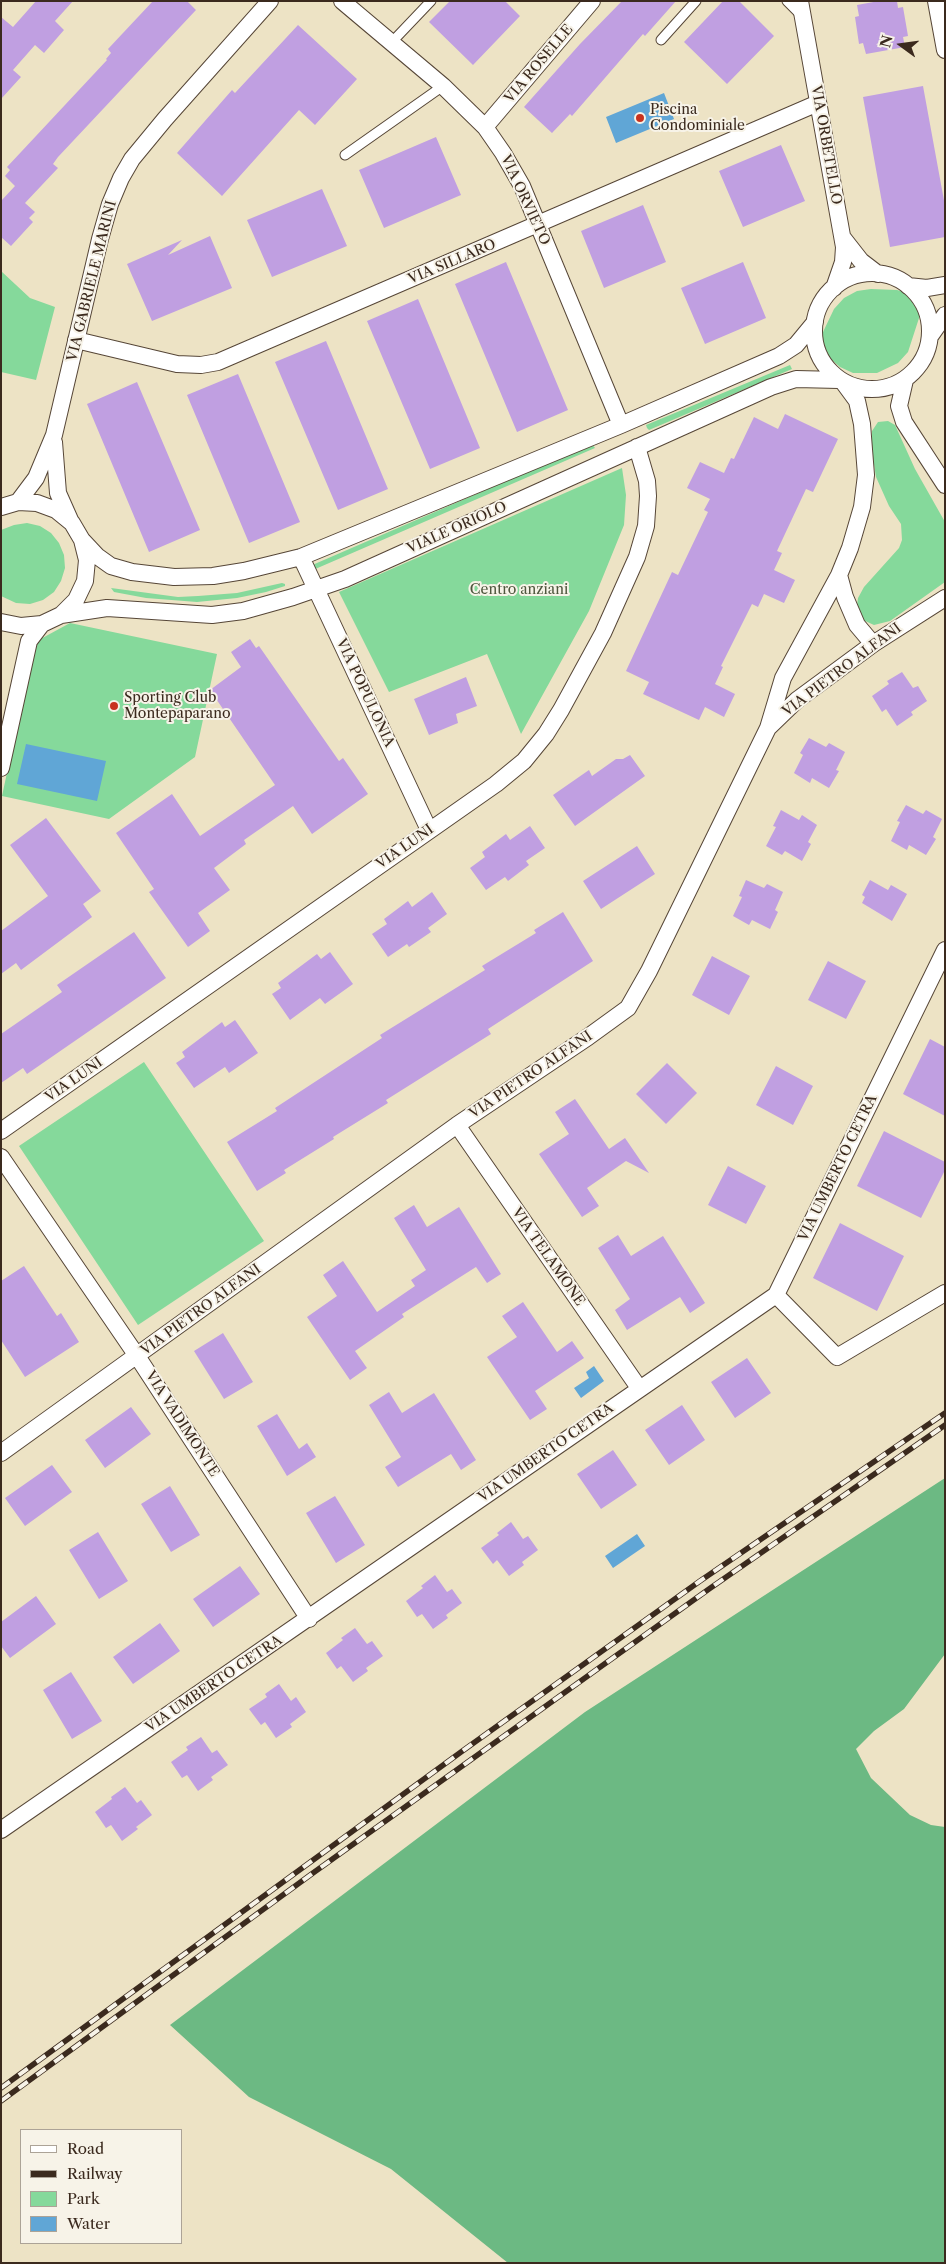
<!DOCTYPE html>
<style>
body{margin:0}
#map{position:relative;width:946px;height:2264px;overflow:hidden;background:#ede3c5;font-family:"Libre Caslon Text",serif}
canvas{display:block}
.frame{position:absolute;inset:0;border:2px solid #3b2a1e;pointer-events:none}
.legend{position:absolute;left:20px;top:2129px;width:162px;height:115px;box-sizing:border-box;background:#f7f3e8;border:1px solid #aca397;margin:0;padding:6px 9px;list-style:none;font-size:15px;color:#3b2a1e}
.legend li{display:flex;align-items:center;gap:10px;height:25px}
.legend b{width:25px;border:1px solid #aca397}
.north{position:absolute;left:876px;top:20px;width:50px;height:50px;-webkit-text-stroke:4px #f7f3e8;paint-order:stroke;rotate:284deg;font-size:14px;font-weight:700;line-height:20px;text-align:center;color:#3b2a1e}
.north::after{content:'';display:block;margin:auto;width:18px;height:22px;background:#3b2a1e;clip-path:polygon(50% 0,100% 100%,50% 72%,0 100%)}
</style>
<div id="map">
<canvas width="946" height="2264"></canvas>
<div class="frame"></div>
<ul class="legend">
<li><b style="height:6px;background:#fff"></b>Road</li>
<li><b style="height:6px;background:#3b2a1e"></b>Railway</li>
<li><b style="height:14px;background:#85d99b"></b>Park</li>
<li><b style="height:14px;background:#60a6d6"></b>Water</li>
</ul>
<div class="north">N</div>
</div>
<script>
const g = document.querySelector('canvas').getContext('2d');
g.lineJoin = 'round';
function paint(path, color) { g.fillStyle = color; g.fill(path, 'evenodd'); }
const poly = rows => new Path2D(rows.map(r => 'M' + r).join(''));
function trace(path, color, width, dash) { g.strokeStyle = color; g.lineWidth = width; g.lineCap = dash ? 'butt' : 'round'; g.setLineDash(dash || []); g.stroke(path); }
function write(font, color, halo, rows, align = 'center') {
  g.font = font + ' "Libre Caslon Text",serif'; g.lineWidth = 4; g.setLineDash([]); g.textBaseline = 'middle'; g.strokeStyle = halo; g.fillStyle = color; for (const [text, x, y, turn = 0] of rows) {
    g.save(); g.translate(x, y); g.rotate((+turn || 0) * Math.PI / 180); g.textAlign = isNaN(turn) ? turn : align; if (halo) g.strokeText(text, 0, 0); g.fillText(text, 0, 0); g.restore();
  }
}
const green = poly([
 [1,271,30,298,55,307,36,380,1,372],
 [871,289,897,290,915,295,921,307,920,315,908,352,898,363,877,373,853,373,840,367,825,354,822,347,823,332,834,309,844,298,857,291],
 [790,365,792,369,649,430,647,428,646,425],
 [888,421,895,425,915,469,945,522,945,582,890,621,874,625,863,620,857,605,858,598,864,587,899,548,902,540,901,524,889,506,876,477,872,452,872,431,878,422],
 [592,444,595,448,313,570,310,566],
 [622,468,626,495,624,525,589,611,521,734,487,654,389,692,339,592],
 [27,523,40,526,51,533,59,543,64,555,65,568,61,581,54,592,43,600,30,604,16,603,1,596,1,530,14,525],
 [282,583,285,584,285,586,266,592,237,598,197,602,146,598,114,592,111,588,178,597,198,596,237,593],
 [70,623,217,654,195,757,109,819,2,796,35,642],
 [144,1062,264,1241,138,1325,19,1146]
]);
const forest = poly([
 [945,1478,945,1654,904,1709,874,1731,856,1749,871,1778,910,1815,931,1825,945,1827,945,2263,508,2263,391,2169,249,2097,170,2025,585,1712]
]);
const water = poly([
 [664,93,674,119,616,143,606,117],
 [26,744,106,761,97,801,17,784],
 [594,1366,604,1381,581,1398,574,1388,589,1378,586,1372],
 [637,1534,645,1546,613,1568,605,1556]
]);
const building = poly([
 [36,1,73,1,55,21,64,30,44,53,35,45,13,70,21,77,1,99,1,17,13,27],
 [153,1,187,1,196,10,58,157,53,164,58,168,25,203,35,212,29,218,33,222,11,246,1,237,1,201,15,186,5,176,10,170,7,167,107,60,106,59,111,53,108,49],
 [450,1,505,1,520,16,473,65,429,22],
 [622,1,676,1,645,36,643,34,572,116,570,114,552,133,524,107,580,44],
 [723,1,739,1,774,36,727,84,684,42],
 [879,1,897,1,898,8,903,7,908,36,903,37,905,47,866,54,863,43,859,44,855,17,859,16,857,5],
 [298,25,357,79,315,125,299,110,222,196,177,153,232,90,235,93],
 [923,86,945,206,945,237,890,247,863,97],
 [436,137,461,195,384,228,359,170],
 [781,145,805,201,743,227,719,171],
 [322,189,347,246,272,277,247,220],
 [643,205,666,262,604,288,581,231],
 [210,236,232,288,152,321,127,264,182,240,168,255],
 [506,262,568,410,517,432,455,284],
 [743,262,766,318,705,344,681,288],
 [418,299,480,448,430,469,367,321],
 [326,341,388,489,338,510,275,362],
 [238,374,300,522,249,543,187,395],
 [137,382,200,530,149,552,87,404],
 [785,414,838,439,813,492,806,489,777,551,782,553,774,570,795,580,784,603,764,594,758,607,752,604,721,666,723,667,715,684,735,694,724,717,705,707,699,720,643,694,649,682,626,671,672,572,678,575,708,512,704,510,710,499,687,488,700,462,724,473,731,458,734,459,754,417,778,429],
 [250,639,256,648,259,646,339,761,343,758,368,794,312,834,293,806,244,840,246,844,214,868,230,890,198,913,210,931,188,947,149,892,154,889,116,833,172,794,200,836,275,785,210,690,241,667,231,652],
 [902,672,913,688,918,686,927,701,911,712,913,715,897,726,886,709,882,712,872,696,889,684,887,681],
 [466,677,477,706,456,714,458,723,429,735,414,699],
 [809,738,826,747,829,743,845,752,836,770,839,771,829,788,812,778,810,783,794,773,803,755,800,753],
 [630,755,645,776,575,826,553,795,589,770,592,776,616,759,623,759],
 [906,805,923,814,926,810,942,819,933,837,936,839,926,855,909,845,907,850,891,841,900,822,897,821],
 [781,810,799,820,802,815,817,825,808,842,811,844,802,861,785,851,782,855,766,846,776,827,773,826],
 [46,818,101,891,83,904,92,917,21,970,16,963,1,974,1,931,48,896,10,845],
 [530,826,545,848,526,861,529,865,508,881,505,877,486,890,470,868,485,857,482,852,506,834,510,840],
 [637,846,655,874,601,909,583,881],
 [746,880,764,888,767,884,783,892,775,910,778,912,770,929,752,920,749,925,733,916,742,897,739,896],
 [870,880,888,890,891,885,907,894,892,921,862,903,865,897,862,895],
 [432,892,447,914,428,928,431,932,409,947,407,944,388,957,372,934,387,924,384,919,408,901,412,907],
 [563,912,593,961,488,1029,491,1034,386,1100,388,1103,333,1137,334,1139,284,1170,286,1173,257,1191,227,1142,277,1111,275,1108,382,1038,380,1035,485,970,482,966,536,933,534,930],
 [134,932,166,978,27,1074,23,1068,1,1083,1,1034,62,992,57,985],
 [330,952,353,984,325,1004,320,998,290,1020,272,994,281,988,278,983,317,954,321,959],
 [712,956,750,976,729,1015,692,995],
 [828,961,866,981,846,1019,808,1000],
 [235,1020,258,1053,229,1073,225,1067,194,1088,176,1063,185,1057,182,1052,222,1022,225,1027],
 [930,1039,945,1047,945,1116,903,1094],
 [667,1063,697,1093,666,1124,636,1094],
 [776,1066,813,1086,793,1125,756,1105],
 [575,1099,609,1149,625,1138,649,1173,626,1161,587,1188,599,1206,582,1217,539,1154,569,1134,555,1112],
 [884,1131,945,1162,945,1170,921,1218,857,1186],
 [728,1166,766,1186,746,1224,708,1205],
 [414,1205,427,1227,459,1207,501,1274,487,1283,476,1267,402,1314,404,1317,355,1351,367,1368,350,1380,307,1317,337,1296,323,1275,343,1261,377,1312,415,1286,411,1280,426,1270,394,1218],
 [840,1223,904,1256,877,1311,813,1278],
 [618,1235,631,1256,663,1236,705,1303,690,1313,680,1297,627,1330,615,1310,630,1299,598,1248],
 [24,1266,57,1316,61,1313,79,1342,25,1377,1,1340,1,1281],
 [523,1302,557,1352,572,1341,584,1358,535,1391,547,1409,530,1420,487,1357,517,1337,502,1316],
 [223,1333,253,1382,224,1399,194,1351],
 [747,1358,771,1393,735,1418,711,1382],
 [389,1392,402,1413,434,1393,476,1460,461,1470,451,1454,398,1487,385,1467,401,1457,369,1405],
 [682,1405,705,1440,669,1465,645,1430],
 [131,1407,151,1434,105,1468,85,1440],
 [277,1414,299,1449,307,1443,316,1457,287,1476,257,1426],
 [613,1450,637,1485,601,1509,577,1474],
 [52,1465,72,1492,25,1526,5,1498],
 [170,1486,200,1535,171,1552,141,1504],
 [335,1496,365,1545,336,1563,306,1513],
 [511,1522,523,1539,528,1536,538,1550,522,1562,524,1565,509,1576,497,1560,493,1564,481,1548,499,1535,497,1533],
 [98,1532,128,1581,99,1599,69,1550],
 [240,1566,260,1594,213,1627,193,1599],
 [435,1575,447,1592,452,1589,462,1603,446,1615,448,1618,433,1629,422,1614,417,1617,406,1601,423,1588,421,1586],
 [36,1596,56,1624,10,1658,1,1646,1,1622],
 [160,1623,180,1651,133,1684,113,1657],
 [355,1628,367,1644,372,1641,383,1656,366,1668,368,1671,353,1682,341,1666,337,1669,326,1653,343,1640,341,1638],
 [71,1672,102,1721,72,1739,43,1690],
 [279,1684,291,1701,296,1697,306,1712,290,1724,292,1727,276,1738,265,1722,261,1725,249,1709,267,1697,265,1694],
 [201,1737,212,1753,217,1750,228,1765,211,1777,213,1780,198,1791,187,1775,182,1778,171,1762,188,1750,186,1747],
 [125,1787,137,1803,141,1800,152,1815,136,1827,138,1829,122,1841,111,1825,106,1828,95,1812,112,1799,111,1797]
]);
const lane = poly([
 [787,1,801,15],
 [661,40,696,1],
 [391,43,431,1],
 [345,155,443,86]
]);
const street = poly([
 [342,1,443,86,485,127,503,153,522,186,621,425],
 [800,1,844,247,843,262,834,288],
 [936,1,945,50],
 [485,127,592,1],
 [843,238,861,261,878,274],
 '814 331a58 58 0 1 1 116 0a58 58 0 1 1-116 0Z',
 [908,286,927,288,945,285],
 [931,335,945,315],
 [76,340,177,364,201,365,218,362,818,103],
 [905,380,899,406,904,422,945,485],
 [54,442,58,493,70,520],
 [18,502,36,478,54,435,100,239,110,204,121,178,132,159,165,119,270,1],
 [1,507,18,502,37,503,56,510,72,523,82,540,87,560,85,581,76,600,61,615,42,624,21,626,1,622],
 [82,540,97,556,111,566,132,572,174,577,213,576,244,571,301,557,621,425,779,356,796,345,815,322],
 [301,557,429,830],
 [839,575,845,597,857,625,873,644],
 [61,615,107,608,212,615,243,611,293,597,345,579,771,387,796,379,839,380],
 [768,728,783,678,839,575,850,548,862,507,866,475,862,424,857,401,843,382],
 [1,768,29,641,42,624],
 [457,1125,639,1388],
 [1,1131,496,784,524,761,546,734,561,710,603,633,637,557,646,526,648,496,647,481,637,447],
 [1,1157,137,1356,309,1619],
 [776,1295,837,1357,945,1293],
 [1,1453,457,1125,588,1037,628,1008,649,971,768,728,797,700,873,644,945,598],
 [1,1830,776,1295,945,950]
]);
const rail = poly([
 [1,2088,461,1752,700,1581,945,1413],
 [1,2101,313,1873,709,1589,945,1425]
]);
const markers = [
 [640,118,5,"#c8321e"],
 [114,706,5,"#c8321e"]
];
const streetNames = [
 ["VIA ROSELLE",539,64,-50],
 ["VIA ORBETELLO",826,145,80],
 ["VIA ORVIETO",525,200,65],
 ["VIA SILLARO",452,262,-23],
 ["VIA GABRIELE MARINI",92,281,-76],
 ["VIALE ORIOLO",457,528,-24],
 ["VIA PIETRO ALFANI",842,670,-37],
 ["VIA POPULONIA",365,693,65],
 ["VIA LUNI",405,847,-35],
 ["VIA PIETRO ALFANI",531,1075,-34],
 ["VIA LUNI",74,1080,-35],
 ["VIA UMBERTO CETRA",838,1168,-64],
 ["VIA TELAMONE",548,1257,55],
 ["VIA PIETRO ALFANI",201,1310,-36],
 ["VIA VADIMONTE",182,1424,57],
 ["VIA UMBERTO CETRA",546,1453,-35],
 ["VIA UMBERTO CETRA",214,1684,-34]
];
const poiNames = [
 ["Piscina",650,110],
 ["Condominiale",650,126],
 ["Sporting Club",124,698],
 ["Montepaparano",124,714]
];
const parkNames = [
 ["Centro anziani",519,590]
];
paint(green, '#85d99b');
paint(forest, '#6cb983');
paint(water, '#60a6d6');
paint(building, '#c09fe1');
trace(lane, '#564637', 11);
trace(street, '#564637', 18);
trace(lane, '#fff', 9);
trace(street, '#fff', 16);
trace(rail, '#3b2a1e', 5.5);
trace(rail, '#f7f3e8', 4, [11]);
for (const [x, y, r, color] of markers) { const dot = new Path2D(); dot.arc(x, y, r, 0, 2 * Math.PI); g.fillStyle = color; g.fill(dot); trace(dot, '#f7f3e8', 2); }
write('14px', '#3b2a1e', '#f7f3e8', streetNames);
write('14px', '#3b2a1e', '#f7f3e8', poiNames, 'left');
write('14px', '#4e563d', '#f7f3e8', parkNames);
</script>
